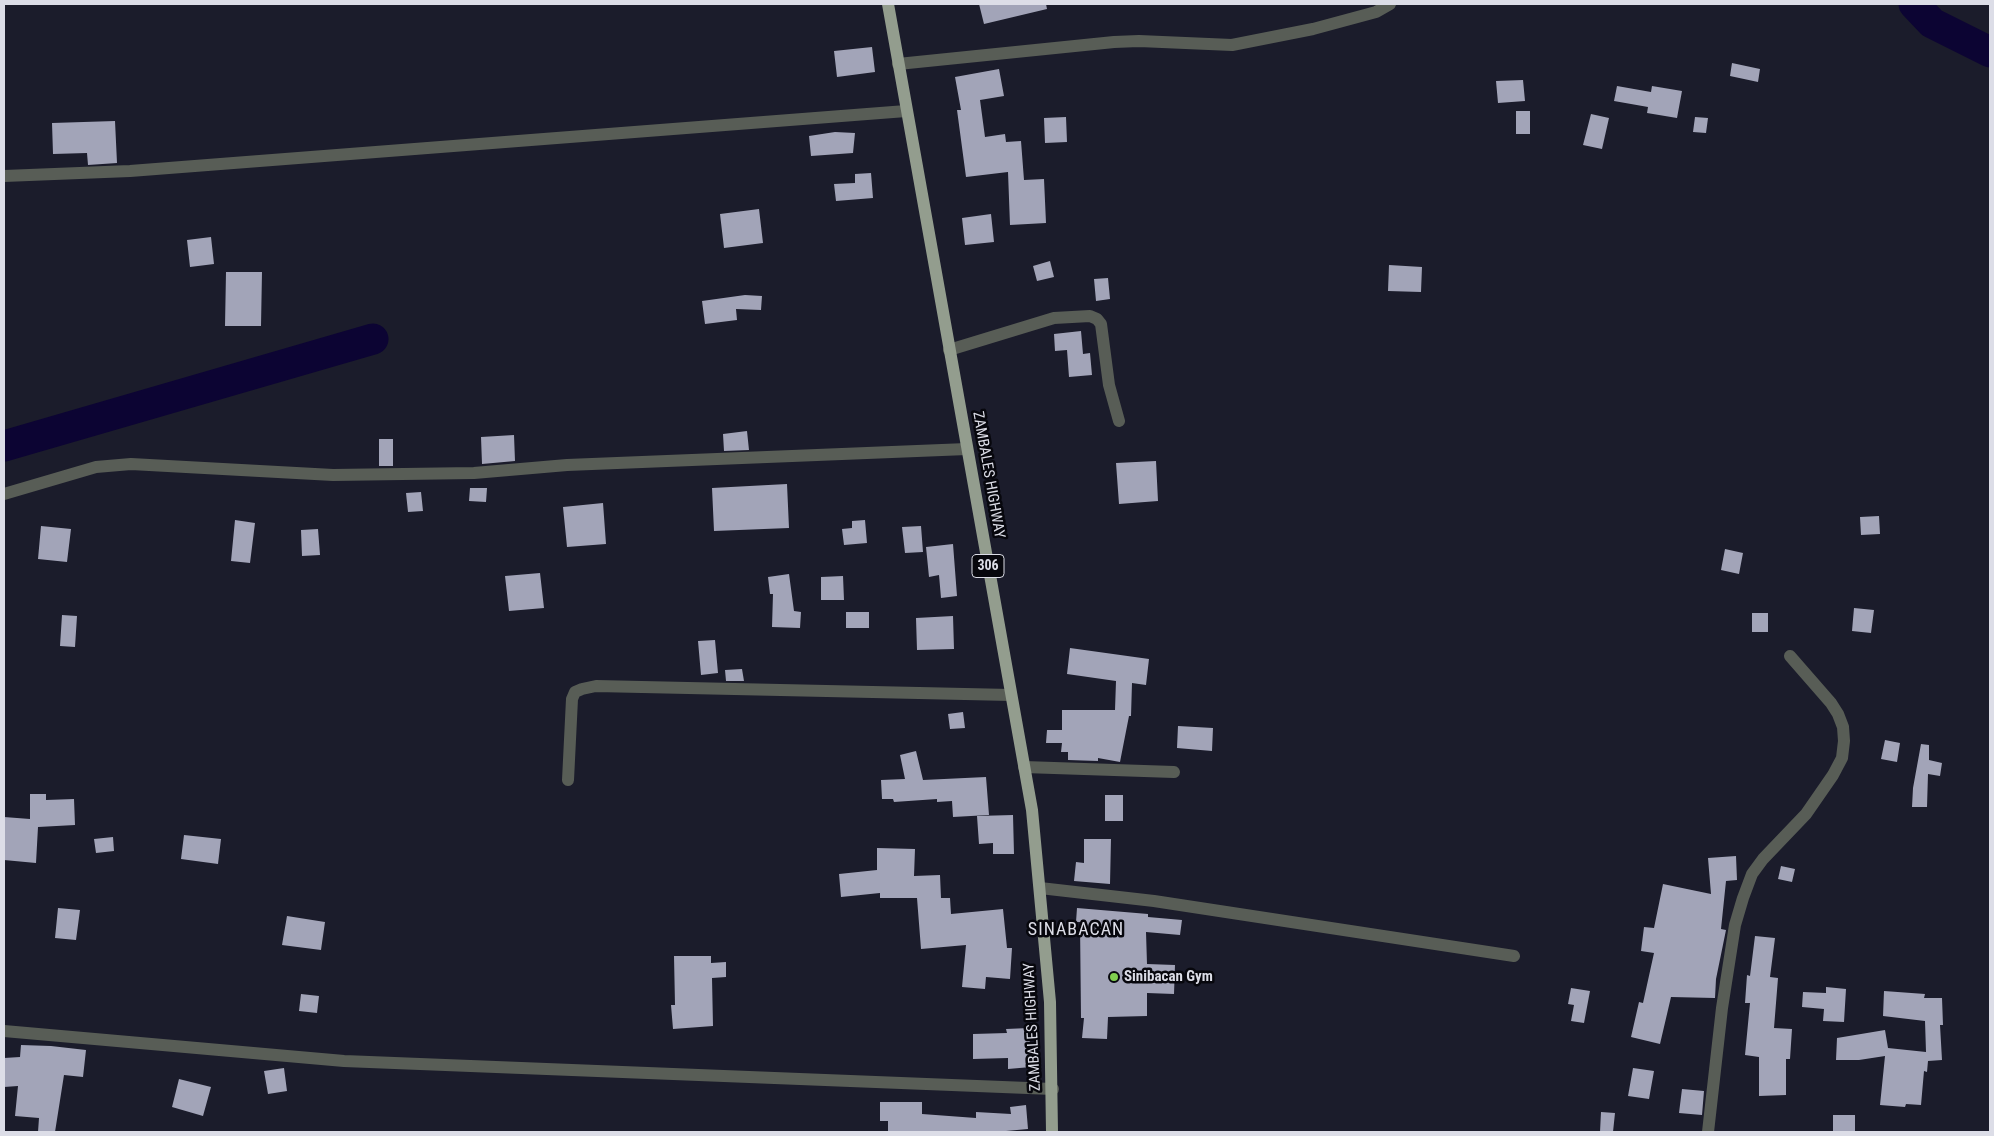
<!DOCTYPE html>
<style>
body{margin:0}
#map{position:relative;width:1994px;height:1136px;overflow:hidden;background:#1b1c2b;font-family:"Roboto Condensed",sans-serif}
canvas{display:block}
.frame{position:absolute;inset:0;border:5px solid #dcdde7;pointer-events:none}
</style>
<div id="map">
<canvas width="1994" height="1136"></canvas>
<div class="frame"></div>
</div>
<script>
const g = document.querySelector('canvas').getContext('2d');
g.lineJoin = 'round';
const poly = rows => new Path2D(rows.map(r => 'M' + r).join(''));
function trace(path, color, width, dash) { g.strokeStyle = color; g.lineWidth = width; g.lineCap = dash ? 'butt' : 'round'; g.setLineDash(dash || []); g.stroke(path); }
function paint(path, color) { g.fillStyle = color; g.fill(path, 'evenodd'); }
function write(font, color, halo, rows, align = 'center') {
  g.font = font + ' "Roboto Condensed",sans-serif'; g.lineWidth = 5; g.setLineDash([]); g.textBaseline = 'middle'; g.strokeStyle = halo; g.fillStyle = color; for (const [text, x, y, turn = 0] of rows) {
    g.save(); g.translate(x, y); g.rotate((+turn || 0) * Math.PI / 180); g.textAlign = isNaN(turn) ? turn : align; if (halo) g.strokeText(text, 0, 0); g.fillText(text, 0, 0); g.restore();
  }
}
const river = poly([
 [1914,4,1932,23,1990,52],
 [4,446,373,339]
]);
const building = poly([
 [979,4,1046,4,1047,9,984,24],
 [872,47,875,72,837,77,834,51],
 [1732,63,1760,69,1758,82,1730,76],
 [999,69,1004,96,980,100,985,137,1005,134,1006,142,1021,141,1024,180,1044,179,1046,223,1010,225,1008,172,966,177,957,110,961,110,955,77],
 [1523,80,1525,101,1498,103,1496,81],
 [1617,86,1651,92,1652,86,1682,91,1677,118,1647,113,1648,107,1614,101],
 [1516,111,1530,111,1530,134,1516,134],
 [1591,114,1609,118,1602,149,1583,145],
 [1066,117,1067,142,1045,143,1044,118],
 [1695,117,1708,118,1706,133,1693,132],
 [115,121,117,163,88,165,87,153,53,154,52,123],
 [835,132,855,133,853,153,811,156,809,136],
 [871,173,873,198,836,201,834,184,855,183,855,174],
 [759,209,763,243,724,248,720,214],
 [991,214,994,242,965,245,962,218],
 [211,237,214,264,190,267,187,240],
 [1050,261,1054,277,1037,281,1033,266],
 [1389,265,1422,267,1421,292,1388,291],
 [226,272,262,272,261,326,225,326],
 [1108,278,1110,299,1096,301,1094,279],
 [745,295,762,296,761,310,736,309,737,320,705,324,702,301],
 [1081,331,1083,354,1090,353,1092,375,1069,377,1067,350,1055,351,1054,334],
 [747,431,749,450,724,451,723,434],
 [514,435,515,461,482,464,481,437],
 [379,439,393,439,393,466,379,466],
 [1156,461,1158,501,1119,504,1116,463],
 [787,484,789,528,714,531,712,488],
 [470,488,487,488,486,502,469,501],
 [421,492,423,511,408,512,406,493],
 [603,503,606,544,567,547,563,507],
 [1879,516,1880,534,1861,535,1860,517],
 [235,520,255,523,250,563,231,561],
 [865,520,867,543,844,545,842,529,852,528,852,521],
 [41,526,71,529,67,562,38,559],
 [921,526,923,552,905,553,902,527],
 [318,529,320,555,302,556,301,530],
 [953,544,957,596,941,598,939,575,929,577,926,547],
 [1725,549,1743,553,1739,574,1721,570],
 [540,573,544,608,509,611,505,576],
 [789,574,794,611,801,612,800,628,772,627,773,594,770,594,768,577],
 [843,576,844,600,821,600,821,577],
 [1854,608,1874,610,1871,633,1852,631],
 [846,612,869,612,869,628,846,628],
 [1752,613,1768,613,1768,632,1752,632],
 [62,615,77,616,75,647,60,646],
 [953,616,954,649,917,650,916,618],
 [715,640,718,673,701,675,698,641],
 [1070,648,1149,659,1146,685,1132,683,1131,716,1129,716,1120,762,1098,758,1098,761,1068,760,1068,752,1061,752,1062,743,1046,743,1047,730,1062,730,1062,710,1115,710,1116,681,1067,674],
 [742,669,744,681,726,681,725,670],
 [963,712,965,728,950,729,948,714],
 [1178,726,1213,728,1212,751,1177,748],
 [1885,740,1900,743,1897,762,1881,759],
 [1921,744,1929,745,1929,760,1942,763,1940,776,1928,774,1927,807,1912,807,1913,788],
 [916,751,923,780,986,777,989,815,953,817,952,801,937,802,937,799,894,802,893,799,882,799,881,780,905,779,900,755],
 [30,794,46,794,46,800,74,799,75,825,38,827,36,863,4,860,4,817,30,819],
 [1105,795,1123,795,1123,821,1105,821],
 [1013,815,1014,854,993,854,993,843,979,844,977,816],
 [184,835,221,839,218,864,181,859],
 [113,837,114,851,96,853,94,839],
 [1084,839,1111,839,1110,884,1074,881,1076,862,1084,863],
 [877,848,915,849,914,876,940,875,941,898,950,898,951,914,1003,909,1007,948,1012,948,1010,979,986,977,985,989,962,987,966,945,921,949,917,898,880,898,880,893,841,897,839,874,877,870],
 [1736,856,1737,880,1726,881,1721,929,1726,930,1716,979,1715,998,1671,997,1660,1044,1631,1037,1639,1002,1643,1003,1654,953,1641,951,1644,927,1654,928,1663,884,1711,894,1708,858],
 [1781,866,1795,869,1792,882,1778,879],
 [58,908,80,910,76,940,55,938],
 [1077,908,1148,914,1148,917,1182,920,1180,935,1146,932,1147,964,1175,965,1174,994,1147,993,1147,1016,1108,1017,1107,1039,1082,1038,1084,1018,1081,1018,1080,922,1076,922],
 [287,916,325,922,321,950,282,945],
 [1755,936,1775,938,1770,977,1778,978,1774,1028,1792,1029,1790,1059,1786,1059,1786,1095,1759,1096,1759,1057,1745,1055,1750,1003,1745,1003,1747,975,1750,976],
 [674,956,711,956,711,963,726,962,726,977,712,978,713,1026,673,1029,671,1005,675,1005],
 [1826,987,1846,989,1844,1022,1823,1021,1824,1009,1802,1007,1803,992,1826,993],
 [1571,988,1590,991,1584,1023,1571,1021,1574,1005,1568,1004],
 [1884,991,1925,994,1924,998,1942,998,1943,1025,1940,1025,1942,1060,1928,1061,1927,1072,1924,1071,1921,1105,1906,1104,1905,1107,1880,1105,1885,1056,1859,1060,1836,1060,1837,1038,1885,1030,1888,1048,1926,1052,1925,1021,1883,1016],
 [301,994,319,996,317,1013,299,1011],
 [1029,1028,1031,1067,1008,1069,1008,1058,973,1059,973,1034,1007,1033,1006,1029],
 [21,1045,51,1046,86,1050,83,1077,64,1075,55,1132,38,1132,39,1118,15,1116,18,1086,4,1087,4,1058,20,1057],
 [284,1068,287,1091,268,1094,264,1071],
 [1633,1068,1654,1071,1649,1099,1628,1096],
 [179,1079,211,1087,203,1116,172,1107],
 [1682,1089,1704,1091,1702,1115,1679,1113],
 [880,1102,922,1102,922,1114,976,1118,976,1112,1011,1114,1010,1107,1026,1105,1028,1129,995,1132,888,1132,888,1121,880,1121],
 [1601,1112,1615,1113,1613,1132,1600,1132],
 [1833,1115,1855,1115,1855,1132,1833,1132]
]);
const street = poly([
 [898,64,1114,42,1139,41,1232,45,1313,29,1376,12,1390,4],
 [4,176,130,171,906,111],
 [949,350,1054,318,1090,316,1097,319,1101,324,1109,385,1119,421],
 [4,494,96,467,131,464,333,475,474,473,567,465,967,449],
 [1024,767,1174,772],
 [568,780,572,699,575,692,582,689,596,686,1011,695],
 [1040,888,1154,901,1514,956],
 [4,1031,344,1061,1053,1089],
 [1708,1132,1722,1008,1735,925,1743,898,1752,874,1763,859,1806,814,1833,775,1842,758,1844,741,1843,727,1838,714,1831,703,1790,656]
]);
const primary = poly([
 [888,4,1032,810,1050,1002,1052,1132]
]);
const markers = [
 [1114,977,5,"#81d050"]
];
const shields = [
 [988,566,32]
];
const shieldNames = [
 ["306",988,566]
];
const streetNames = [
 ["ZAMBALES HIGHWAY",988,475,80],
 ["ZAMBALES HIGHWAY",1033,1027,-93]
];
const poiNames = [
 ["Sinibacan Gym",1124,977]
];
const quarterNames = [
 ["SINABACAN",1076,930]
];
trace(river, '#0c0433', 31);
paint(building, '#a2a4b8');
trace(street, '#585d56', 12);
trace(primary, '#939d8e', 12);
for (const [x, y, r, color] of markers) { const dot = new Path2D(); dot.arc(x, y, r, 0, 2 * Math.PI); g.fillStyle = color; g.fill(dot); trace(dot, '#07070d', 2); }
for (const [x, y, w] of shields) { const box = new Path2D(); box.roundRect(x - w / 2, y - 11.5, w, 23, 4); g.fillStyle = '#07070d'; g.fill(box); trace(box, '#dcdde7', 1); }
write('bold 14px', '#dcdde7', null, shieldNames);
write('15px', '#dcdde7', '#07070d', streetNames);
write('bold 15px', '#dcdde7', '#07070d', poiNames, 'left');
g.letterSpacing = '1px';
write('18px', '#dcdde7', '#07070d', quarterNames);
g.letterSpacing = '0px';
</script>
